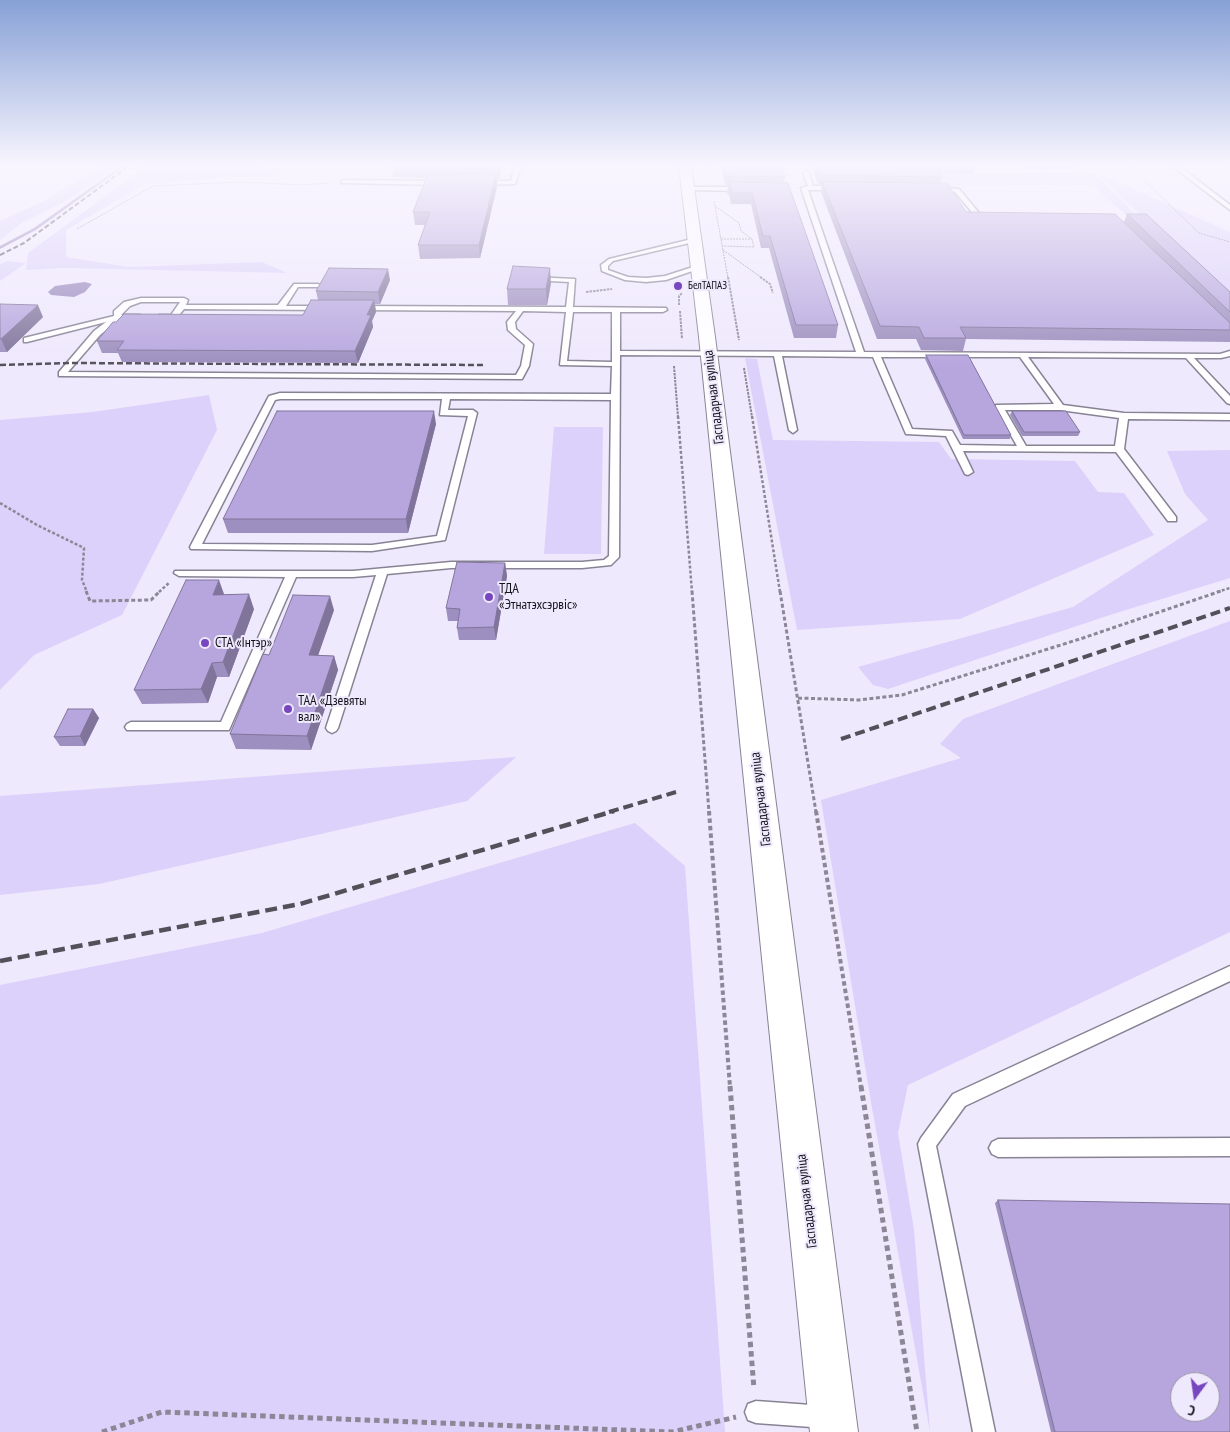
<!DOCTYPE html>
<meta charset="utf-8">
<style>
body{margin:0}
#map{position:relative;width:1230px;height:1432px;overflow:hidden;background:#efe9fd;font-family:"PT Sans Narrow",sans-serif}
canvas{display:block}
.north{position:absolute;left:1170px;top:1372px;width:50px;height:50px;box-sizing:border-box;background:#efe9fd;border:1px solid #9893a2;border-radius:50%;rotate:194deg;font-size:14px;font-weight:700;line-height:20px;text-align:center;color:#15131a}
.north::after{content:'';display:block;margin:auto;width:18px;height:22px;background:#7747bf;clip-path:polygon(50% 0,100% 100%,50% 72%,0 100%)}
</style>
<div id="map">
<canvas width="1230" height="1432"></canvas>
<div class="north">С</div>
</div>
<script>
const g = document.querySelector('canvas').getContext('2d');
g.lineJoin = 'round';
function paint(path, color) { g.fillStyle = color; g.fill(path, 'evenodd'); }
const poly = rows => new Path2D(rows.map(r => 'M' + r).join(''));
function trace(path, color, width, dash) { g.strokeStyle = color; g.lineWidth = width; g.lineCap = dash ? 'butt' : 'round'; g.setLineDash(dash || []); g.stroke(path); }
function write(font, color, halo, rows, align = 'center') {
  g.font = font + ' "PT Sans Narrow",sans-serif'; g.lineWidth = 4; g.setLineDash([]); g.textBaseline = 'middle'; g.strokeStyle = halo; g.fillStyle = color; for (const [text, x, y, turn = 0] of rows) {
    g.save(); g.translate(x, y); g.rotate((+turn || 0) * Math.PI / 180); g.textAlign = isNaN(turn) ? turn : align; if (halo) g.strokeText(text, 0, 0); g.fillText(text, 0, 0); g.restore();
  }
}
const green = poly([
 [101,166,118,166,68,200,23,222,0,240,0,221,48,199],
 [146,166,233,166,291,169,273,177,236,177,145,184,66,230,66,257,129,267,262,262,287,273,65,268,26,270,28,253],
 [1086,172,1101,180,1139,218,1125,214,1092,185,829,186,917,173],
 [1095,172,1230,232,1230,301],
 [7,261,26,263,0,281,0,264],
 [745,358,757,359,773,440,939,442,951,459,1075,461,1098,492,1124,493,1154,535,960,619,797,630],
 [209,395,217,430,122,615,34,655,0,690,0,420,93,412],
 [554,427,603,427,601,554,544,554],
 [1230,450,1230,578,1113,614,888,689,873,685,858,667,1073,607,1208,520,1185,494,1167,451],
 [1230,621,1230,932,908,1085,898,1133,914,1230,930,1432,871,1102,821,800,961,758,940,744,963,719],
 [516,757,467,801,99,884,0,895,0,796],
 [635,823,685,866,725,1432,0,1432,0,985,262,933]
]);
const water = poly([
 [85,282,92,284,85,292,74,297,51,295,48,292,55,286]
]);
const stream = poly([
 [121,166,125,166,36,230,0,249,0,246,34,228,121,166]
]);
const pathFar5 = poly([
 [707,166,709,175],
 [1129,166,1199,233,1230,242],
 [714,201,728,278],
 [715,206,739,223,741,231,752,239,754,247,722,246],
 [77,229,153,186,241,182,302,185,330,183],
 [721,239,752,239],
 [723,250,762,278]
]);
const pathFar4 = poly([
 [728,277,739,340],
 [760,277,770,284,773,293],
 [586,292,612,289],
 [679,305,679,296,682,293],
 [680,311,682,339],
 [674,366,678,417],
 [744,368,752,417]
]);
const pathFar3 = poly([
 [678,416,692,592],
 [752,416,780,592],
 [0,503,37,525,84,548,82,580,87,592],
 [159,592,170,582],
 [1217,592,1230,588]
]);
const pathFar2 = poly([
 [86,591,90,601,151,600,160,591],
 [692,591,709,812],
 [780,591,816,812],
 [798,698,859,700,902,695,1083,638,1221,591]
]);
const pathFar1 = poly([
 [709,811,730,1087],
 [816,811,861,1087]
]);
const path = poly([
 [730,1086,754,1389],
 [861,1086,917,1432],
 [102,1432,162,1412,672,1432,736,1417]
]);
const service = poly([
 [515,166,521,166,515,184,481,185,478,183,481,181,511,181,515,166],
 [1172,166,1179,166,1230,205,1230,210,1172,166],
 [806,171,809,173,813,186,838,186,841,188,838,190,808,190,864,352,1220,354,1230,351,1230,356,1221,358,1194,358,1230,396,1230,404,1227,403,1186,358,1028,357,1063,405,1124,413,1230,414,1230,420,1128,419,1124,449,1176,517,1176,521,1168,521,1116,452,963,451,973,472,968,475,965,474,946,436,906,434,873,357,782,356,797,430,793,433,789,430,774,356,620,355,619,557,611,565,582,568,451,568,387,574,338,728,336,731,332,733,328,731,326,728,376,575,353,577,296,577,229,730,127,730,125,727,127,724,131,722,221,722,285,577,179,576,174,573,175,571,353,571,451,562,582,562,604,560,609,556,611,400,450,399,448,410,473,410,477,413,445,540,372,551,191,549,190,547,269,396,280,393,611,394,612,366,560,365,566,312,523,311,515,322,516,329,533,344,529,366,522,379,519,379,62,376,59,376,59,372,94,331,106,322,27,342,24,342,24,338,114,316,114,311,124,302,141,298,184,298,188,300,186,305,278,305,294,284,318,284,320,285,320,287,298,287,286,306,327,306,327,310,184,309,176,319,159,319,159,315,171,315,180,302,141,302,130,306,121,315,140,315,140,319,120,319,100,335,68,372,516,375,521,366,525,345,508,330,507,322,516,311,359,310,355,308,359,306,566,307,569,282,531,280,530,279,533,277,575,279,573,307,666,308,667,310,663,312,620,312,620,351,856,352,801,188,808,186,803,173,806,171],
 [573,312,612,312,612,362,567,361,573,312],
 [881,357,1020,357,1054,404,996,405,995,407,1017,446,960,445,952,431,912,429,881,357],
 [280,399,442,399,440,415,468,416,437,536,372,545,202,544,275,400,280,399],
 [1005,410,1060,410,1119,418,1115,446,1026,446,1005,410],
 [343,180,441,181,444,183,441,185,341,183,343,180],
 [689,187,744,187,747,189,744,191,687,190,689,187],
 [935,187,959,189,980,214,990,217,987,219,976,217,955,192,933,190,935,187],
 [696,238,698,239,698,241,613,261,608,266,608,270,628,277,646,278,665,276,699,265,701,266,701,268,666,280,646,282,625,280,602,271,601,265,609,259,696,238],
 [1230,966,1230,981,965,1106,936,1146,995,1432,973,1432,918,1144,921,1138,953,1094,1230,966],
 [1230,1138,1230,1156,998,1157,992,1154,989,1148,992,1142,998,1139,1230,1138],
 [756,1401,825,1406,833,1409,836,1417,833,1425,825,1428,756,1423,748,1420,745,1412,748,1404,756,1401]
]);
const tertiary = poly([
 [679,166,691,166,715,337,858,1432,810,1432,699,337,679,166]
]);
const railFar3 = poly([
 [0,255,24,243,129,166]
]);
const railFar2 = poly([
 [0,365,72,363,486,365]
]);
const railFar1 = poly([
 [841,739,1230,608],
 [609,812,676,792]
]);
const rail = poly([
 [0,961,300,904,614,811]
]);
const wall = poly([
 [392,166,502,166,499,179,497,179,497,187,480,258,420,259,418,245,425,225,415,225,413,212,427,178,393,177],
 [721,166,782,166,781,166,785,177,784,183,838,325,836,338,794,338,769,248,761,248,751,204,731,204,729,195,727,193,728,185,725,185],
 [811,166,975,166,973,174,939,173,942,177,940,183,966,212,1124,222,1127,214,1230,292,1230,342,966,339,963,351,921,350,916,339,877,339,821,192,822,184,818,184],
 [1024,166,1073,166,1072,169,1026,169],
 [390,280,380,304,375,304,376,312,372,321,373,327,358,363,122,362,118,353,102,353,97,341,303,315,318,300,316,291],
 [551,283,547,305,508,305,507,289],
 [0,304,43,317,7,352,0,352],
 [926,355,1011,435,1010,439,963,439,925,359],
 [1012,411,1080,432,1078,436,1022,436,1010,415],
 [436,424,408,533,228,533,223,519],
 [505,563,507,576,496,640,459,640,457,628,458,621,448,621,446,608],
 [224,594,224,595,254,609,229,677,217,677,208,703,142,704,134,690],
 [334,610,318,655,334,656,338,670,311,750,236,749,230,734,269,655],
 [93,709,99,718,85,746,60,746,54,737],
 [998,1200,1230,1432,1051,1432,995,1203]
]);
const shadedWall = poly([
 [499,166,502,166,499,179,498,169],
 [496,174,497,187,480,258,479,245],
 [550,268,551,283,547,305,546,289],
 [388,269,390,280,380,304,378,292],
 [374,300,376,312,372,321,373,327,358,363,355,351,367,315],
 [38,305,43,317,7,352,1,339],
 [434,411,436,424,408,533,406,519],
 [505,563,507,576,496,640,494,627],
 [219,580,224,594,218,609,213,595],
 [249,594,254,609,229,677,223,662],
 [330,596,334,610,313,670,309,655],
 [334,656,338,670,311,750,307,736],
 [212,663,217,677,208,703,201,689],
 [93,709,99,718,85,746,80,736]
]);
const building = poly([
 [392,166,499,166,498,169,392,167,392,166],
 [724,166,781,166,785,177,726,176,724,166],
 [816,166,934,166,942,177,819,175,816,166],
 [428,174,496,174,479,245,418,245,430,212,413,212,428,174],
 [728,182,788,183,838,325,796,325,770,236,763,236,752,193,732,193,730,184,728,182],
 [822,182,947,183,966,212,1115,214,1230,323,1230,330,960,327,966,338,924,338,919,327,880,326,822,182],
 [1127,214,1146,214,1230,292,1230,312,1127,214],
 [513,266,550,268,546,289,507,289,513,266],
 [329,268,388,269,378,292,316,291,329,268],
 [311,300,374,300,367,315,371,315,355,351,117,350,124,341,97,341,113,322,116,322,124,314,303,315,311,300],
 [0,304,38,305,1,339,0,339,0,304],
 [926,355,968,355,1011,435,964,435,926,355],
 [277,411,434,411,406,519,223,519,277,411],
 [1012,411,1066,411,1080,432,1024,432,1012,411],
 [457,562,505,563,494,627,457,628,460,609,446,608,457,562],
 [186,580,219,580,213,595,249,594,223,662,212,663,201,689,134,690,186,580],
 [293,595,330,596,309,655,334,656,307,736,230,734,263,654,269,655,293,595],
 [68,709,93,709,80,736,54,737,68,709],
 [998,1200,1230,1204,1230,1432,1055,1432,998,1200],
 [1180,1382,1210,1382,1210,1412,1180,1412,1180,1382]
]);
const markers = [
 [678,286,5,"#7747bf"],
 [489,597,5,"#7747bf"],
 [205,643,5,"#7747bf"],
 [288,709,5,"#7747bf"]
];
const farPoinames = [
 ["БелТАПАЗ",688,286]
];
const streetNames = [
 ["Гаспадарчая вуліца",714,397,-97],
 ["Гаспадарчая вуліца",761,799,-97],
 ["Гаспадарчая вуліца",807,1201,-97]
];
const poiNames = [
 ["ТДА",499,589],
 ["«Этнатэхсэрвіс»",499,605],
 ["СТА «Інтэр»",215,643],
 ["ТАА «Дзевяты",298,701],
 ["вал»",298,717]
];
paint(green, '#dcd1fa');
paint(water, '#9685bb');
paint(stream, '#9685bb');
trace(service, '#888394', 3);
trace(tertiary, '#888394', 2);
trace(pathFar5, '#8c8796', 1, [2, 1]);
trace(pathFar4, '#8c8796', 2, [2.5, 1]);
trace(pathFar3, '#8c8796', 2.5, [3, 2]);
trace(pathFar2, '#8c8796', 3, [4, 2.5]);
trace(pathFar1, '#8c8796', 4, [4.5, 3]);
trace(path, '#8c8796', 5, [5.5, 4]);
paint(service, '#fff');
paint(tertiary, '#fff');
trace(railFar3, '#53505a', 2, [5, 2.5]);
trace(railFar2, '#53505a', 2.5, [6, 3]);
trace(railFar1, '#53505a', 4, [10, 5]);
trace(rail, '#53505a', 4.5, [12, 6]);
paint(wall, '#9d8fbf');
paint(shadedWall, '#80749b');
paint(building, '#b7a6de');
trace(building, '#80749b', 1);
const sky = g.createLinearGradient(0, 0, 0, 367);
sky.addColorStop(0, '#87a1d6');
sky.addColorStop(0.45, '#f8f5fe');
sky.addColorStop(1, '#f8f5fe00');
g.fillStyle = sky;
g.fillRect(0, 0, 1230, 367);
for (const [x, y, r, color] of markers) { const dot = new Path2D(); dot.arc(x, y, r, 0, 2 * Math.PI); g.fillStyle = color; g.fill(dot); trace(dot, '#efe9fd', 2); }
write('11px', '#15131a', '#efe9fd', farPoinames, 'left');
write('14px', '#15131a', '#efe9fd', streetNames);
write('14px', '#15131a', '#efe9fd', poiNames, 'left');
</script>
